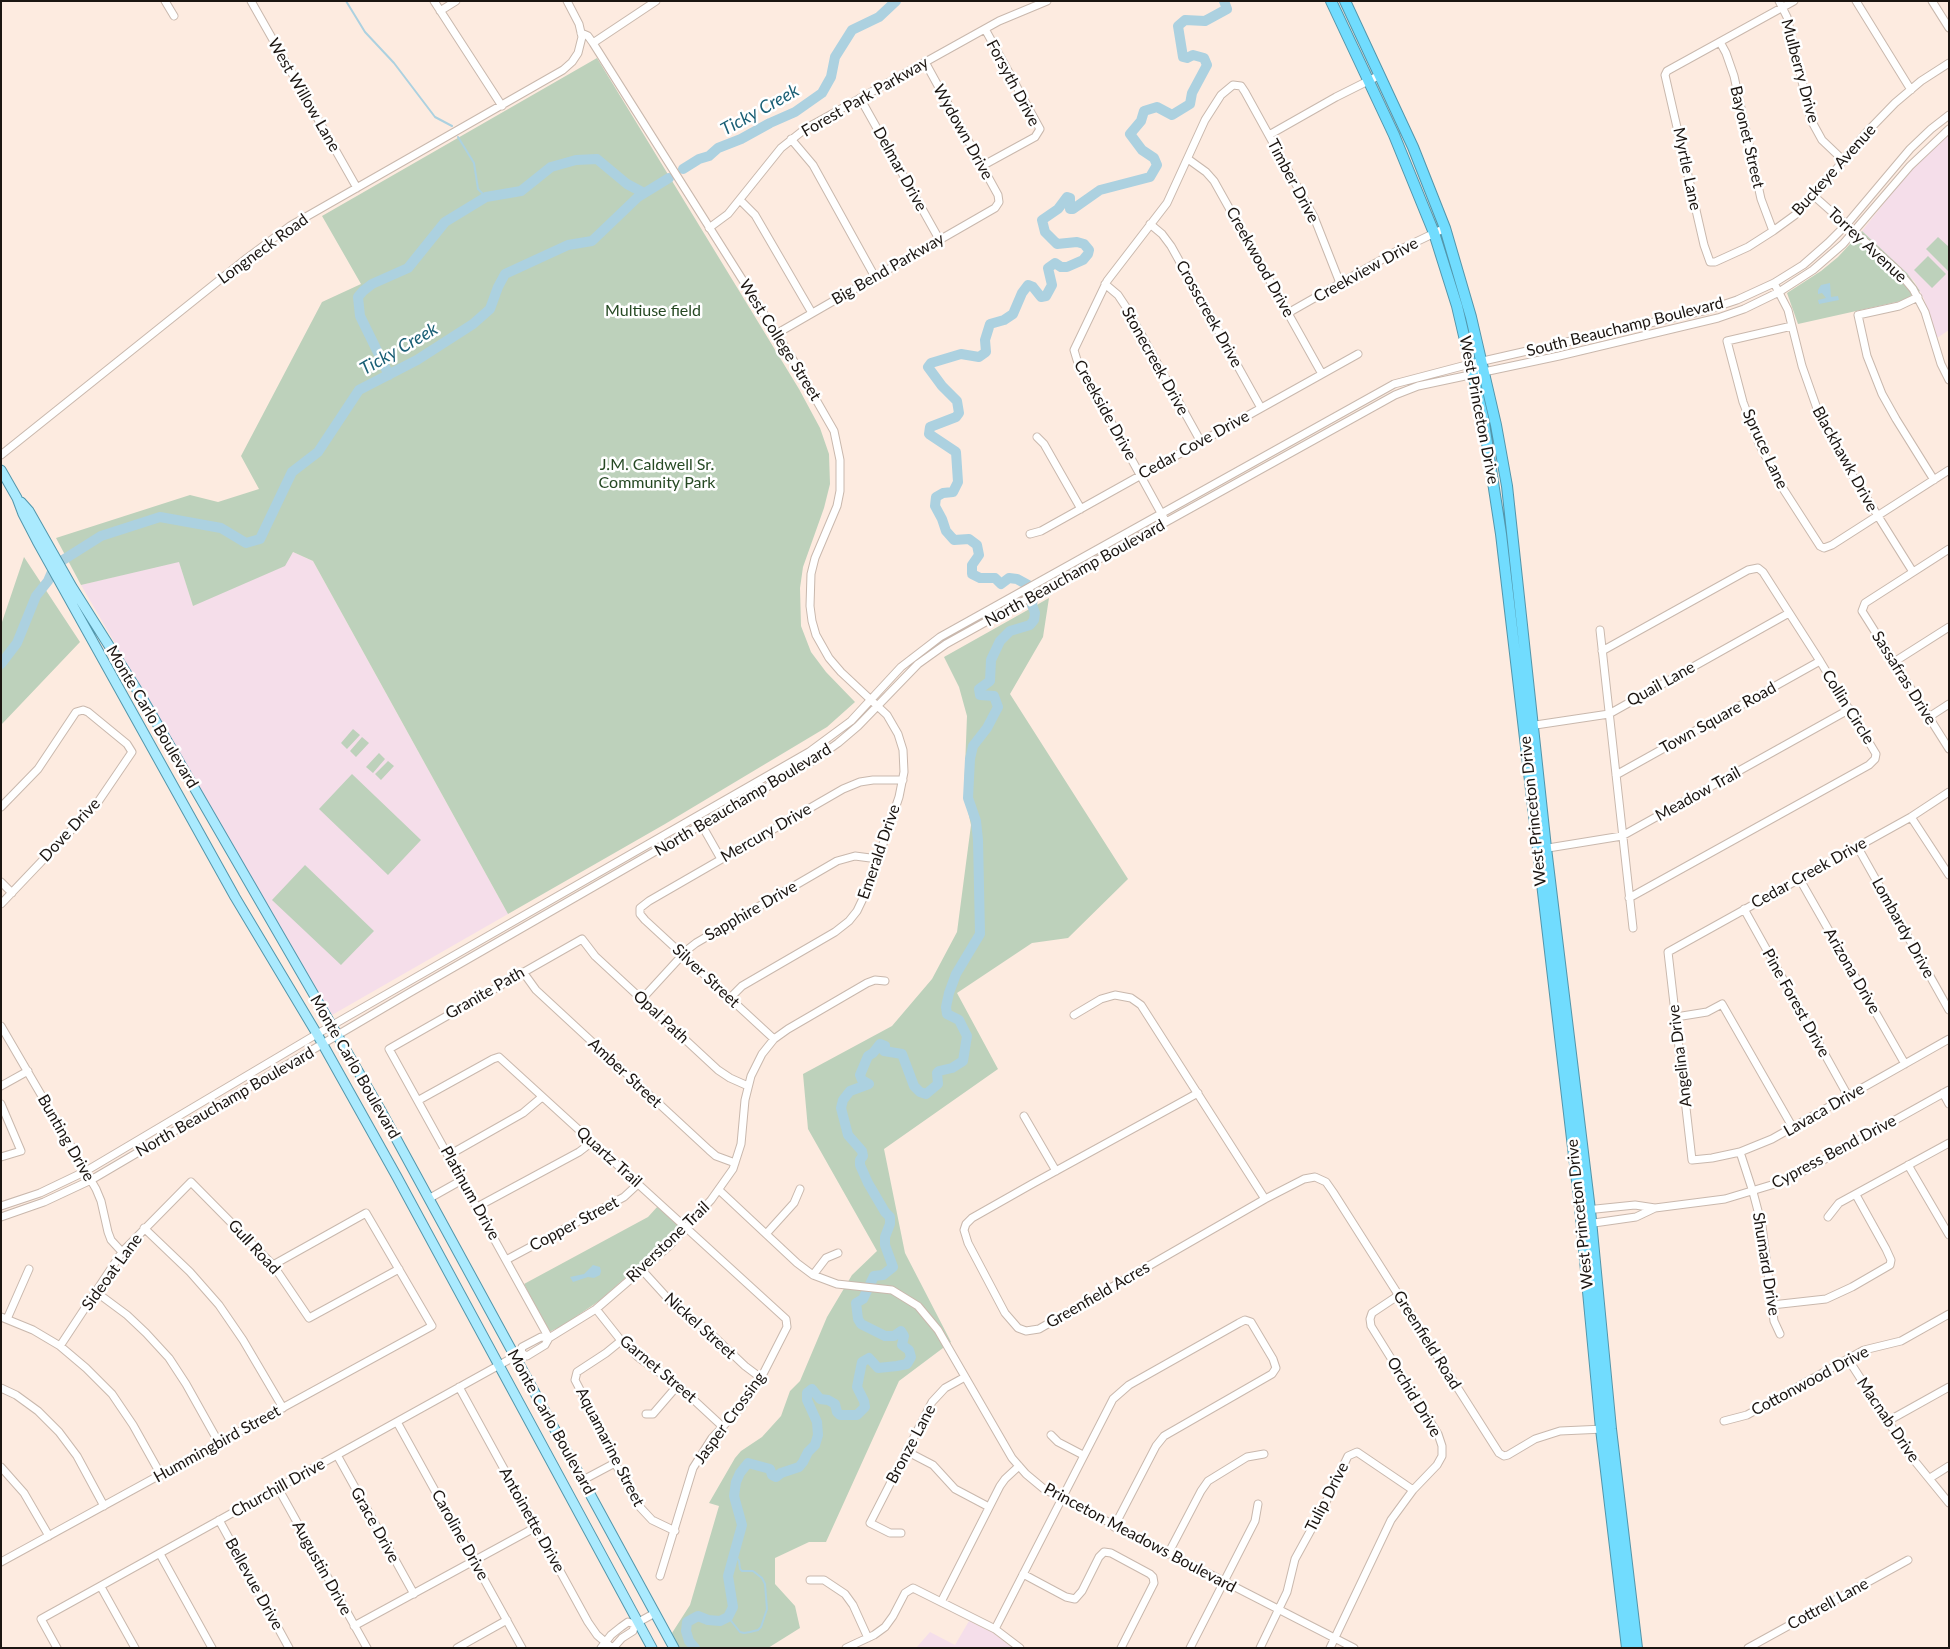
<!DOCTYPE html>
<style>
body{margin:0}
#map{position:relative;width:1950px;height:1649px;overflow:hidden;background:#fdebe0;font-family:Lato,sans-serif}
canvas{display:block}
.frame{position:absolute;inset:0;border:2px solid #1b1511;pointer-events:none}
</style>
<div id="map">
<canvas width="1950" height="1649"></canvas>
<div class="frame"></div>
</div>
<script>
const g = document.querySelector('canvas').getContext('2d');
g.lineJoin = 'round';
function paint(path, color) { g.fillStyle = color; g.fill(path, 'evenodd'); }
const poly = rows => new Path2D(rows.map(r => 'M' + r).join(''));
function trace(path, color, width, dash) { g.strokeStyle = color; g.lineWidth = width; g.lineCap = dash ? 'butt' : 'round'; g.setLineDash(dash || []); g.stroke(path); }
function write(font, color, halo, rows, align = 'center') {
  g.font = font + ' Lato,sans-serif'; g.lineWidth = 5; g.setLineDash([]); g.textBaseline = 'middle'; g.strokeStyle = halo; g.fillStyle = color; for (const [text, x, y, turn = 0] of rows) {
    g.save(); g.translate(x, y); g.rotate((+turn || 0) * Math.PI / 180); g.textAlign = isNaN(turn) ? turn : align; if (halo) g.strokeText(text, 0, 0); g.fillText(text, 0, 0); g.restore();
  }
}
const education = poly([
 [1949,134,1949,330,1937,338,1924,299,1914,281,1862,231,1912,168],
 [293,552,313,561,508,914,332,1015,81,585,179,561,193,606],
 [969,1621,993,1633,1013,1648,916,1648,930,1632,955,1645]
]);
const green = poly([
 [597,58,799,389,820,428,829,454,830,484,824,508,803,567,800,588,801,626,811,652,826,672,855,702,827,727,665,824,508,914,313,561,293,552,285,566,193,606,179,562,81,585,56,538,190,495,218,502,259,489,241,456,322,302,361,284,322,216],
 [1862,231,1907,273,1920,291,1901,301,1798,324,1787,293,1821,271,1838,257],
 [1938,237,1949,247,1949,272,1926,249],
 [1928,256,1946,274,1932,288,1914,270],
 [24,557,80,642,1,725,1,625],
 [1049,598,1043,637,1010,694,1128,879,1068,938,1032,943,957,993,998,1069,884,1149,905,1253,951,1342,899,1381,826,1542,809,1542,775,1558,775,1584,795,1606,800,1628,768,1648,679,1648,672,1633,690,1605,719,1506,709,1503,735,1458,741,1451,762,1437,781,1416,790,1391,800,1381,827,1317,852,1275,877,1251,808,1129,803,1074,892,1026,932,979,957,932,971,825,964,793,967,716,959,687,944,657],
 [353,729,360,735,347,749,341,743],
 [362,737,369,743,356,757,350,751],
 [379,753,385,759,373,773,366,767],
 [388,761,394,766,381,780,375,774],
 [352,774,421,840,388,875,319,809],
 [305,865,374,931,341,965,272,900],
 [658,1206,679,1227,665,1243,599,1301,562,1326,549,1332,524,1284,648,1217]
]);
const water = poly([
 [1830,283,1831,297,1838,296,1839,300,1819,304,1818,300,1826,298,1822,293,1818,294,1818,290,1821,285],
 [593,1265,600,1267,601,1271,600,1275,594,1278,588,1277,573,1282,570,1277,584,1274]
]);
const stream = poly([
 [346,1,365,32,394,63,435,117,452,126],
 [458,137,474,163,478,189,486,197],
 [728,1617,740,1632,744,1633,750,1632,758,1630,761,1627,767,1609,765,1584,762,1578,753,1571,742,1571,740,1569,739,1561,734,1553]
]);
const river = poly([
 [683,169,699,159,709,156,718,148,741,139,770,123,795,112,822,93,831,77,835,57,852,30,879,17,896,1],
 [389,375,360,316,358,297,363,291,372,284,408,268,445,222,486,197,521,191,551,167,576,160,597,159,627,184,644,193],
 [1,664,17,643,36,596,48,581,55,565,101,536,160,517,221,528,246,543,260,539,292,472,318,452,359,390,417,360,473,324,490,309,498,287,505,274,568,245,592,241,638,197,669,178],
 [695,1648,689,1641,686,1631,687,1622,698,1616,708,1620,720,1621,728,1617,733,1607,728,1576,742,1525,734,1496,736,1482,740,1473,748,1463,770,1469,772,1475,776,1477,781,1473,799,1467,803,1462,808,1452,815,1445,818,1435,817,1422,807,1400,807,1393,812,1389,820,1399,828,1400,835,1404,837,1412,840,1415,857,1415,865,1407,864,1401,857,1387,862,1362,869,1358,878,1368,897,1366,907,1364,911,1357,909,1350,902,1345,904,1336,901,1331,894,1336,885,1336,861,1324,858,1319,856,1303,863,1299,874,1276,883,1275,893,1267,885,1245,885,1237,890,1224,890,1217,885,1212,868,1183,860,1165,860,1160,863,1156,862,1151,848,1135,841,1108,843,1100,850,1091,869,1084,862,1080,860,1075,868,1056,873,1053,880,1044,885,1046,884,1051,902,1054,914,1086,920,1092,926,1094,938,1084,937,1073,939,1071,952,1068,963,1061,967,1036,959,1020,947,1014,946,1007,949,993,956,974,980,934,978,840,976,821,968,798,970,759,973,746,987,728,998,707,994,696,980,695,979,689,990,681,991,660,1000,641,1010,631,1030,625,1034,620,1035,613,1032,605,1033,598,1028,585,1017,579,1009,578,1001,584,995,578,980,578,972,574,972,565,979,555,977,545,969,539,954,540,946,531,942,519,935,506,936,497,943,493,953,492,958,482,956,452,929,434,930,427,956,417,959,413,957,401,942,386,928,367,931,363,961,354,979,357,986,352,985,340,990,324,1004,320,1013,314,1022,293,1028,285,1033,287,1041,297,1046,296,1052,285,1048,268,1055,263,1061,267,1067,267,1083,260,1088,254,1089,250,1084,244,1077,242,1057,244,1045,232,1042,220,1058,209,1067,197,1070,198,1070,209,1073,209,1100,190,1150,177,1157,165,1154,158,1142,150,1130,134,1141,121,1144,111,1157,107,1172,115,1190,104,1192,93,1207,65,1204,58,1193,55,1187,58,1183,57,1178,26,1185,20,1205,21,1227,9,1224,1]
]);
const minor = poly([
 [165,1,174,16],
 [251,1,357,188],
 [434,1,502,106],
 [1779,1,1787,17,1811,120,1822,140,1843,160],
 [1794,1,1667,71,1665,75,1704,245,1710,262,1715,262,1748,247,1773,231,1795,215,1825,183,1864,135,1895,103,1921,81,1949,63],
 [1856,1,1911,90],
 [1932,1,1949,28],
 [440,11,456,1],
 [581,33,588,36,593,43,795,363,834,431,840,460,840,491,837,506,815,558,811,574,810,606,812,621,816,635,829,658,841,672,887,715,898,734,903,750,904,772,899,797,868,888,857,911,849,921,835,932,742,986,730,998],
 [1720,42,1726,53,1734,76,1761,199,1773,231],
 [593,43,656,1],
 [860,98,939,239],
 [1269,135,1336,97,1380,75],
 [791,139,813,165,875,277],
 [1188,159,1206,172,1214,181,1322,374],
 [982,166,1035,137,1040,129,985,29],
 [1814,196,1897,270,1913,289,1925,312,1941,364,1949,380],
 [740,200,755,215,812,313],
 [1150,224,1162,234,1171,246,1261,408],
 [709,228,728,214,781,148,805,129,999,21,1047,1],
 [1774,283,1788,310,1802,366,1820,417,1841,457,1913,572],
 [1105,284,1118,295,1126,307,1201,442],
 [1918,297,1899,306,1858,315,1867,356,1882,394,1896,419,1934,480],
 [1288,313,1397,251,1445,228],
 [1792,326,1727,341,1743,402,1759,444,1782,487,1820,546,1824,548,1832,545,1949,470],
 [776,334,995,208,999,202,998,195,925,62],
 [1037,437,1044,444,1081,509],
 [1,455,247,258,290,226,563,70,572,62,578,53,582,37,579,24,567,1],
 [1166,522,1077,360,1074,350,1107,281,1167,203,1205,120,1221,95,1233,85,1241,86,1245,92,1314,217,1340,283],
 [1030,534,1041,531,1358,354],
 [1949,549,1865,603,1862,611,1949,749],
 [1600,630,1633,928],
 [1602,651,1748,570,1758,568,1763,572,1820,661,1876,754,1875,759,1869,765,1629,898],
 [1894,662,1949,627],
 [1929,717,1949,704],
 [1529,726,1609,714,1789,613],
 [1616,775,1820,661],
 [1949,792,1911,817,1668,952,1692,1160,1712,1158,1740,1152,1772,1139,1949,1039],
 [1,807,38,769,76,712,83,710,88,712,127,744,132,752,98,802,1,904],
 [1911,817,1949,875],
 [700,822,721,859],
 [1857,846,1949,1010],
 [1542,849,1622,836,1850,709],
 [1799,878,1905,1064],
 [1,882,12,893],
 [1744,909,1848,1096],
 [523,972,536,990,709,1150,716,1156,735,1163],
 [642,999,687,950,696,943,837,861,855,856,878,859],
 [1074,1015,1101,999,1115,995,1131,998,1141,1005,1265,1199],
 [1676,1017,1707,1012,1722,1004,1793,1128],
 [1,1026,96,1189,101,1201,108,1232,111,1240,122,1252],
 [774,1039,645,920,640,914,640,908,649,901,843,789,860,782,873,780,903,780],
 [1,1086,28,1071],
 [1198,1093,1032,1184,972,1218,966,1224,964,1230,968,1243,1005,1313,1018,1328,1026,1331,1039,1329,1265,1199,1304,1179,1315,1177,1326,1182,1333,1192,1499,1453,1504,1456,1508,1455,1535,1439,1560,1431,1604,1429],
 [1943,1093,1949,1104],
 [419,1100,493,1059,499,1057,786,1319,787,1327,761,1378,742,1406,712,1438,693,1468,660,1576],
 [1,1104,21,1151,1,1157],
 [1024,1116,1056,1171],
 [1740,1152,1753,1192,1762,1226,1774,1321,1780,1334],
 [449,1155,523,1113,542,1097],
 [1908,1165,1949,1235],
 [719,1190,797,1263,813,1275,837,1284,892,1290,918,1306,938,1330,1012,1458,1026,1474,1044,1489,1354,1648],
 [430,1198,462,1180],
 [1,1206,40,1193,86,1171,317,1034,809,752,851,721,901,667,940,637,1394,384,1470,364,1707,310,1737,300,1774,283,1803,265,1828,243,1846,225,1910,149,1931,129,1949,115],
 [477,1207,579,1152,592,1142],
 [1655,1208,1725,1199,1778,1183,1800,1173,1949,1090],
 [1586,1210,1635,1205,1655,1208,1636,1217,1587,1224],
 [1,1217,44,1202,91,1180,409,993,814,760,838,743,858,726,918,664,946,644,1395,395,1418,386,1559,356,1718,318,1744,309,1779,292,1813,270,1843,244,1910,166,1949,129],
 [1828,1217,1839,1203,1949,1143],
 [144,1228,190,1272,219,1305,243,1340,283,1408],
 [766,1234,794,1203,800,1189],
 [506,1260,624,1197,638,1184],
 [642,1270,672,1303,705,1328,745,1366,761,1378],
 [813,1275,826,1258,838,1253],
 [96,1292,127,1315,146,1333,169,1358,186,1384,219,1443],
 [1772,1305,1826,1299,1852,1287,1890,1265,1891,1260,1886,1249,1856,1195],
 [596,1309,619,1338,638,1357,682,1389,723,1427],
 [1,1317,33,1330,60,1346,86,1368,112,1394,133,1425,161,1475],
 [7,1319,29,1269],
 [549,1338,389,1049,582,939,595,956,718,1070,730,1078,748,1086],
 [622,1340,606,1353,577,1372,575,1380,599,1426,615,1463,638,1505,652,1520,675,1531],
 [60,1346,122,1252,191,1182,273,1265,309,1318,399,1269],
 [521,1353,527,1356,545,1345,549,1338,596,1309,669,1246,711,1200,733,1169,741,1144,745,1100,751,1076,762,1054,774,1039,788,1029,867,983,875,980,885,981],
 [1848,1359,1909,1454,1949,1503],
 [459,1387,588,1622,597,1635,612,1648],
 [1,1388,16,1395,38,1411,59,1432,77,1456,104,1506],
 [646,1414,653,1414,678,1385],
 [1724,1421,1747,1415,1864,1350,1901,1341,1949,1314],
 [1888,1421,1949,1387],
 [397,1422,522,1648],
 [1051,1435,1058,1442,1083,1455],
 [906,1451,933,1465,955,1489,989,1507],
 [337,1455,414,1594],
 [1,1467,24,1493,49,1536],
 [1930,1478,1949,1466],
 [583,1480,615,1463],
 [278,1488,367,1648],
 [219,1520,289,1648],
 [901,1533,890,1533,870,1523,932,1402,945,1388,965,1377],
 [160,1554,212,1648],
 [1168,1554,1201,1491,1208,1481,1247,1457,1264,1454],
 [1,1562,432,1326,366,1213,273,1265],
 [1023,1574,1066,1597,1075,1599,1082,1591,1099,1557,1104,1552,1111,1553,1150,1574,1153,1577,1154,1583,1121,1648],
 [810,1580,824,1580,845,1594,853,1605,868,1638],
 [101,1587,135,1648],
 [941,1602,1000,1486,1005,1479,1019,1466],
 [354,1626,536,1527],
 [995,1629,1113,1399,1129,1385,1239,1323,1245,1320,1251,1322,1273,1359,1276,1368,1272,1374,1164,1436,1156,1446,1114,1527],
 [57,1648,41,1619,521,1353,522,1347,541,1337,549,1338],
 [457,1648,507,1620],
 [601,1648,611,1635,621,1627,628,1622,635,1624,655,1613],
 [613,1648,622,1638,633,1631,635,1624],
 [846,1648,874,1635,885,1627,893,1616,905,1593,913,1588,995,1629,1020,1648],
 [1190,1648,1255,1521,1258,1504],
 [1260,1648,1287,1592,1295,1559,1323,1508,1348,1456,1357,1452,1413,1490],
 [1330,1648,1391,1520,1413,1490,1437,1465,1442,1456,1442,1446,1438,1434,1371,1326,1370,1319,1372,1313,1399,1295],
 [1748,1648,1908,1560]
]);
const major = poly([
 [1,470,17,498,23,514,37,541,235,897,317,1034,397,1177,652,1648],
 [21,502,29,511,72,587,144,701,380,1109,674,1648]
]);
const highway = poly([
 [1331,1,1394,135,1434,233,1457,306,1483,417,1501,534,1580,1207,1601,1429,1627,1648],
 [1345,1,1413,147,1445,228,1471,317,1496,425,1507,486,1546,848,1590,1210,1611,1429,1637,1648]
]);
const streetNames = [
 ["Mulberry Drive",1800,71,75],
 ["Forsyth Drive",1013,83,62],
 ["West Willow Lane",304,95,60],
 ["Forest Park Parkway",865,97,-30],
 ["Wydown Drive",963,132,61],
 ["Bayonet Street",1747,137,77],
 ["Delmar Drive",900,169,61],
 ["Myrtle Lane",1687,169,78],
 ["Buckeye Avenue",1834,170,-48],
 ["Timber Drive",1293,181,62],
 ["Torrey Avenue",1867,245,43],
 ["Longneck Road",263,249,-36],
 ["Creekwood Drive",1260,262,61],
 ["Big Bend Parkway",888,269,-30],
 ["Creekview Drive",1366,270,-29],
 ["Crosscreek Drive",1209,314,61],
 ["South Beauchamp Boulevard",1625,327,-14],
 ["West College Street",780,340,58],
 ["Stonecreek Drive",1155,361,61],
 ["Creekside Drive",1105,410,61],
 ["West Princeton Drive",1479,410,79],
 ["Cedar Cove Drive",1194,445,-29],
 ["Spruce Lane",1765,449,65],
 ["Blackhawk Drive",1845,459,61],
 ["North Beauchamp Boulevard",1075,573,-29],
 ["Sassafras Drive",1904,678,58],
 ["Quail Lane",1661,684,-29],
 ["Collin Circle",1848,707,58],
 ["Monte Carlo Boulevard",152,717,59],
 ["Town Square Road",1718,718,-29],
 ["Meadow Trail",1698,794,-29],
 ["North Beauchamp Boulevard",743,800,-31],
 ["West Princeton Drive",1533,811,-96],
 ["Dove Drive",70,830,-47],
 ["Mercury Drive",766,833,-30],
 ["Emerald Drive",879,852,-71],
 ["Cedar Creek Drive",1809,873,-29],
 ["Sapphire Drive",751,911,-30],
 ["Lombardy Drive",1903,928,61],
 ["Arizona Drive",1852,971,60],
 ["Silver Street",706,976,43],
 ["Granite Path",485,993,-30],
 ["Pine Forest Drive",1796,1003,61],
 ["Opal Path",661,1017,43],
 ["Angelina Drive",1680,1056,-97],
 ["Monte Carlo Boulevard",355,1067,60],
 ["Amber Street",625,1073,43],
 ["North Beauchamp Boulevard",225,1102,-30],
 ["Lavaca Drive",1824,1110,-30],
 ["Bunting Drive",66,1138,60],
 ["Cypress Bend Drive",1834,1152,-28],
 ["Quartz Trail",609,1157,42],
 ["Platinum Drive",470,1193,61],
 ["West Princeton Drive",1580,1214,-96],
 ["Copper Street",574,1224,-28],
 ["Riverstone Trail",668,1242,-44],
 ["Gull Road",254,1247,47],
 ["Shumard Drive",1766,1264,81],
 ["Sideoat Lane",112,1272,-54],
 ["Greenfield Acres",1098,1295,-30],
 ["Nickel Street",700,1326,42],
 ["Greenfield Road",1427,1340,58],
 ["Garnet Street",658,1369,40],
 ["Cottonwood Drive",1810,1381,-28],
 ["Orchid Drive",1414,1397,59],
 ["Jasper Crossing",730,1418,-54],
 ["Macnab Drive",1888,1420,56],
 ["Monte Carlo Boulevard",551,1422,61],
 ["Hummingbird Street",217,1444,-29],
 ["Bronze Lane",911,1444,-62],
 ["Aquamarine Street",610,1447,63],
 ["Churchill Drive",278,1488,-29],
 ["Tulip Drive",1327,1497,-63],
 ["Antoinette Drive",532,1520,61],
 ["Grace Drive",375,1525,61],
 ["Caroline Drive",460,1535,61],
 ["Princeton Meadows Boulevard",1140,1538,28],
 ["Augustin Drive",322,1568,61],
 ["Bellevue Drive",254,1584,61],
 ["Cottrell Lane",1828,1604,-29]
];
const parkNames = [
 ["Multiuse field",653,311],
 ["J.M. Caldwell Sr.",657,465],
 ["Community Park",657,483]
];
const waterNames = [
 ["Ticky Creek",760,110,-29],
 ["Ticky Creek",399,349,-30]
];
paint(education, '#f5deea');
paint(green, '#bdd1bb');
paint(water, '#acd1e0');
trace(stream, '#acd1e0', 2);
trace(river, '#acd1e0', 10);
trace(minor, '#c9b8ad', 9);
trace(major, '#5396ab', 11);
trace(highway, '#5396ab', 12);
trace(minor, '#fff', 7);
trace(major, '#aaeafe', 9);
trace(highway, '#71dcfe', 10);
write('16px', '#1b1511', '#fff', streetNames);
write('16px', '#264923', '#fff', parkNames);
write('italic 18px', '#1a5f75', '#fff', waterNames);
</script>
